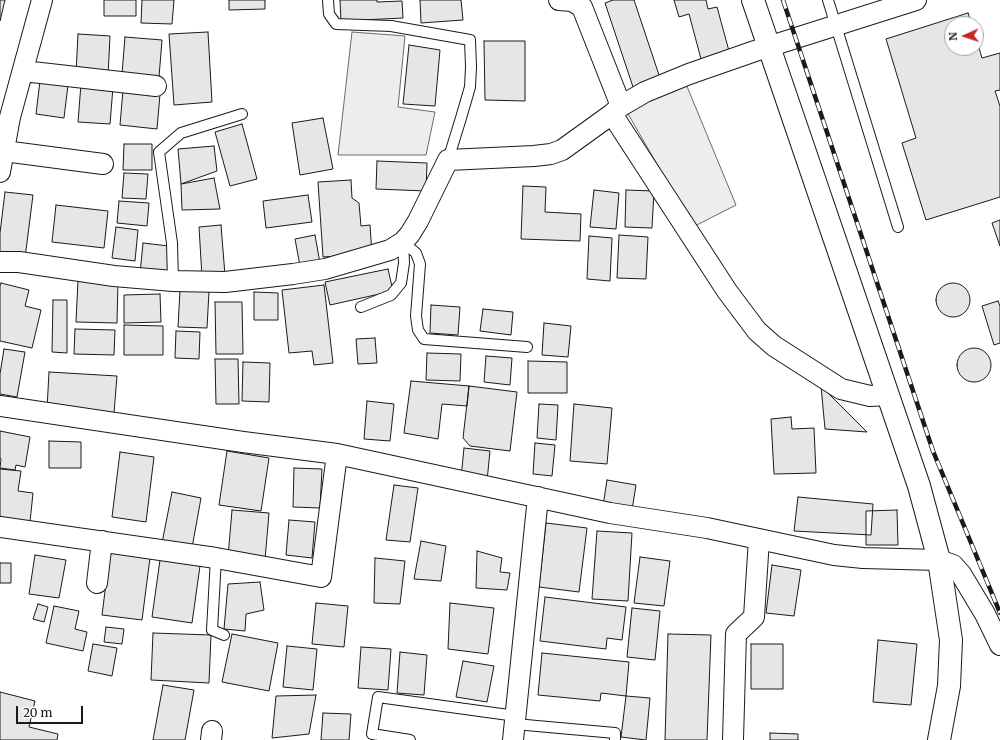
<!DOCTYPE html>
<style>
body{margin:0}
#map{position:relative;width:1000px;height:740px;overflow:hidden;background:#fff;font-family:Merriweather,serif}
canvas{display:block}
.north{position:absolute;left:944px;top:16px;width:40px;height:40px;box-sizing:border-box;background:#fff;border:1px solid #a3a3a3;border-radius:50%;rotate:267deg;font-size:11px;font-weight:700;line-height:16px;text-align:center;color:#1a1a1a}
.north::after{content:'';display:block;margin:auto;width:14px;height:18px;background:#c62828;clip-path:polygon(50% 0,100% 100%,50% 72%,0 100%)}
.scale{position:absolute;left:16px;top:706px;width:67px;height:18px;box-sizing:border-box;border:2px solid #1a1a1a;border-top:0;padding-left:5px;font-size:12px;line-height:14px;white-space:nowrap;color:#1a1a1a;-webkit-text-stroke:3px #fff;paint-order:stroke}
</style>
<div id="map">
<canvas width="1000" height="740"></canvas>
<div class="north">N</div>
<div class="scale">20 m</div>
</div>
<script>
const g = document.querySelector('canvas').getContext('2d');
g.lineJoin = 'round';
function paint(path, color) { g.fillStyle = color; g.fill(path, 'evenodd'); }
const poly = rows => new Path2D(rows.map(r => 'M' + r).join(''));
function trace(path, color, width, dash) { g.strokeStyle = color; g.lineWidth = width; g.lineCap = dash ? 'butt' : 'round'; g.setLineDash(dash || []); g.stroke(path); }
const parking = poly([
 [352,32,405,36,398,107,435,112,426,155,338,155,352,32],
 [686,84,736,205,693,227,627,112,657,97,686,84]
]);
const building = poly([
 [0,0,5,0,0,21,0,0],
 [104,0,136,0,136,16,104,16,104,0],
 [142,0,174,0,172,24,141,23,142,0],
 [229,0,265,0,265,9,229,10,229,0],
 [340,0,377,0,377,2,402,1,403,18,341,21,340,0],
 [420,0,461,0,463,20,421,23,420,0],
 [613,0,634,0,662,84,635,93,605,3,613,0],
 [674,0,706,0,708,9,717,7,729,51,701,59,689,14,679,17,674,0],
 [968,13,972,24,952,24,952,48,976,48,976,38,982,58,1000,53,1000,90,995,91,1000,106,1000,197,926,220,902,143,916,138,886,39,968,13],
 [208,32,212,102,174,105,169,34,208,32],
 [78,34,110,36,108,76,76,74,78,34],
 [125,37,162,40,159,77,122,74,125,37],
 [484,41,525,41,525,101,485,100,484,41],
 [409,45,440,50,435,106,403,104,409,45],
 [40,81,68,85,64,118,36,114,40,81],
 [81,84,113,87,110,124,78,122,81,84],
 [123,90,160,94,157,129,120,125,123,90],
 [323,118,333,169,300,175,292,123,323,118],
 [242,124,257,179,230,186,215,132,242,124],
 [124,144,152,144,152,170,123,170,124,144],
 [214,146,217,171,181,184,178,149,214,146],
 [377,161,427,163,426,191,376,189,377,161],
 [124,173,148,174,146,199,122,198,124,173],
 [214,178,220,209,182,210,181,184,214,178],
 [351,180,352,198,359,203,361,226,370,225,372,254,323,257,318,182,351,180],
 [523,186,546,187,545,212,581,214,580,241,521,239,523,186],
 [594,190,619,193,616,229,590,227,594,190],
 [626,190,654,191,652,228,625,227,626,190],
 [5,192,33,195,25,258,0,255,0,233,5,192],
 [308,195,312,222,266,228,263,201,308,195],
 [119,201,149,203,147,226,117,223,119,201],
 [56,205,108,211,104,248,52,242,56,205],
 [1000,220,1000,246,992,223,1000,220],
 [221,225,225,275,202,277,199,227,221,225],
 [116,227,138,230,135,261,112,258,116,227],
 [315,235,320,263,300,266,295,239,315,235],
 [619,235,648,237,646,279,617,278,619,235],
 [589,236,612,238,610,281,587,279,589,236],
 [143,243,169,246,167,277,140,274,143,243],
 [388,269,393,291,330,305,325,282,388,269],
 [78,280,118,281,117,323,76,322,78,280],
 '936 300a17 17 0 1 1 34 0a17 17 0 1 1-34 0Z',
 [1,283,29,290,25,306,41,310,32,348,0,341,0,286,1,283],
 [324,285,333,363,314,365,312,351,289,353,282,290,324,285],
 [180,290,209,291,207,328,178,327,180,290],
 [254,292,278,293,278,320,254,320,254,292],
 [160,294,161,322,124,323,124,295,160,294],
 [53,300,67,300,67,353,52,352,53,300],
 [998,301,1000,306,1000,343,994,345,982,306,998,301],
 [215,302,242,302,243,354,216,354,215,302],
 [431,305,460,307,458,335,430,333,431,305],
 [483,309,513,312,511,335,480,331,483,309],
 [544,323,571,326,568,357,542,355,544,323],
 [124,325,163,326,163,355,124,355,124,325],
 [75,329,115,330,114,355,74,354,75,329],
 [176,331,200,332,199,359,175,358,176,331],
 [375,338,377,363,358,364,356,339,375,338],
 '957 365a17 17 0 1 1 34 0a17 17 0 1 1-34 0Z',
 [4,349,25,352,17,397,0,394,0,374,4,349],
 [427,353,461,354,460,381,426,380,427,353],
 [486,356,512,358,510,385,484,382,486,356],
 [215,359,238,359,239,404,216,404,215,359],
 [528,361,567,362,567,393,528,393,528,361],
 [243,362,270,363,269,402,242,401,243,362],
 [49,372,117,376,114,413,47,409,49,372],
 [411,381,469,386,467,406,442,404,438,439,404,433,411,381],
 [469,386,517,392,510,451,470,446,463,438,469,386],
 [821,386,867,432,825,429,821,386],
 [367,401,394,404,390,441,364,439,367,401],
 [539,404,558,405,556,440,537,438,539,404],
 [574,404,612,408,607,464,570,461,574,404],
 [791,417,792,429,814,428,816,473,774,474,771,419,791,417],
 [0,431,30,437,25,467,16,465,15,470,0,468,1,459,0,458,0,431],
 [49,441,81,442,81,468,49,468,49,441],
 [535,443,555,445,552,476,533,474,535,443],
 [464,448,490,451,487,481,461,478,464,448],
 [227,451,269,458,261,511,219,505,227,451],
 [120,452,154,457,146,522,112,517,120,452],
 [294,468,322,469,320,508,293,507,294,468],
 [0,469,21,471,18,491,33,493,30,522,0,518,0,469],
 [607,480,636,485,632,510,603,506,607,480],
 [394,485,418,488,410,542,386,540,394,485],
 [172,492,201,498,192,548,162,543,172,492],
 [798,497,873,504,871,535,794,531,798,497],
 [232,510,269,513,265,560,228,557,232,510],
 [897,510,898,545,866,545,866,511,897,510],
 [289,520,315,522,312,558,286,555,289,520],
 [546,523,587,528,579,592,539,587,546,523],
 [597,531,632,533,628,601,592,599,597,531],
 [421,541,446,546,441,581,414,579,421,541],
 [477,551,502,558,500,572,510,573,507,590,476,588,477,551],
 [110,552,150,558,142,620,102,615,110,552],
 [35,555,66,560,59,598,29,594,35,555],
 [640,557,670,561,664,606,634,603,640,557],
 [375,558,405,561,400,604,374,603,375,558],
 [160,560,200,566,192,623,152,617,160,560],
 [0,563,11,563,11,583,0,583,0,563],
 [772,565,801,570,794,616,766,613,772,565],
 [260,582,264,610,246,614,245,631,224,629,228,584,260,582],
 [545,597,626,607,622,640,607,638,606,649,540,641,545,597],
 [316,603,348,606,344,647,312,644,316,603],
 [450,603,494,608,488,654,448,649,450,603],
 [38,604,48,607,44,622,33,619,38,604],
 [54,606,79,611,75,629,87,632,83,651,46,643,54,606],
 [632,608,660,611,655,660,627,657,632,608],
 [106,627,124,629,122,644,104,642,106,627],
 [153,633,211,635,209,683,151,680,153,633],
 [232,634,278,643,269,691,222,682,232,634],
 [668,634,711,635,707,740,665,740,668,634],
 [878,640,917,644,911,705,873,702,878,640],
 [93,644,117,648,112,676,88,671,93,644],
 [751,644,783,644,783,689,751,689,751,644],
 [287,646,317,649,313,690,283,687,287,646],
 [361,647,391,649,388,690,358,688,361,647],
 [400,652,427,655,424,695,397,693,400,652],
 [542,653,629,662,626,696,601,693,600,701,538,695,542,653],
 [463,661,494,666,487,702,456,697,463,661],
 [163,685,194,690,185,740,153,740,163,685],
 [0,692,35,701,29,727,58,734,57,740,0,740,0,692],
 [316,695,309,734,272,738,276,696,316,695],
 [626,696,650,698,646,740,621,737,626,696],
 [323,713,351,714,349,740,321,740,323,713],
 [770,733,798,734,798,740,770,740,770,733]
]);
const service = poly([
 [328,0,329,14,336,24,391,26,470,40,471,67,470,87,461,118,448,160],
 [828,0,898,227],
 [173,281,172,243,159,152,181,133,242,114],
 [361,307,391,295,401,283,404,263,403,242,416,253,420,264,416,316,418,330,424,339,527,347],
 [216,558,212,630,224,635],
 [515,724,615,733,615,740],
 [410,740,372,734,378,697,516,716]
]);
const minor = poly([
 [559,0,572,1,582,7,621,106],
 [23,71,156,86],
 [612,114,727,291,757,331,774,346,841,389,870,396,888,395],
 [4,151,103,164],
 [0,172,10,117,42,0],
 [0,262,19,262,114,276,173,281,225,282,293,274,325,269,390,250,403,242,410,234,418,221,448,160,534,156,551,154,562,150,612,114,621,106,645,92,689,74,755,51,916,0],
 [0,406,243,442,337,454,610,513,707,528,834,555,863,558,939,560,953,565,961,574,985,614,1000,645],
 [0,527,216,558,321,577,337,454],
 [97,583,102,541],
 [211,740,212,731],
 [513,740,538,497],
 [733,740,736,634,754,617,759,539]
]);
const tertiary = poly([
 [753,0,919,486,939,560,951,640,949,686,939,740]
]);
const rail = poly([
 [783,0,933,451,1000,613]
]);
paint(parking, '#ededed');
trace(parking, '#6a6a6a', 1);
paint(building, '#e6e6e6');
trace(building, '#1a1a1a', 1);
trace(service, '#1a1a1a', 12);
trace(minor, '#1a1a1a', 22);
trace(tertiary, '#1a1a1a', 24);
trace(service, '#fff', 10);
trace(minor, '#fff', 20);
trace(tertiary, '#fff', 22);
trace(rail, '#1a1a1a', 4.5);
trace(rail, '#fff', 3, [9]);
</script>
